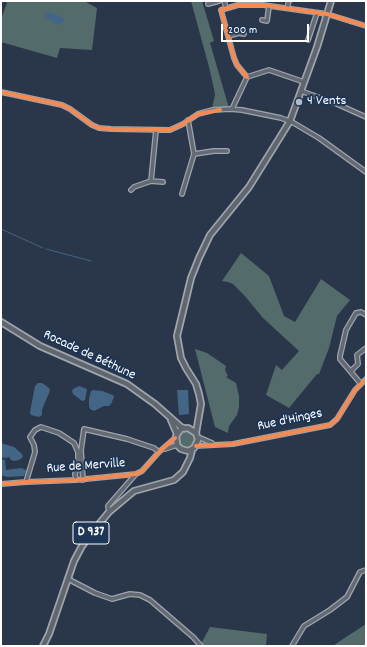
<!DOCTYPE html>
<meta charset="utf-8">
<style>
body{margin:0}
#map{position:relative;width:367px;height:647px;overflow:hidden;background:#2a374a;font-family:Dekko,sans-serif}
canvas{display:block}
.frame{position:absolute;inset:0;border:2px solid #fff;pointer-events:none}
.scale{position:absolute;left:221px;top:24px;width:88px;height:18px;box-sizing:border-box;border:2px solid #fff;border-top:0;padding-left:5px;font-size:12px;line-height:14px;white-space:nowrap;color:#fff;-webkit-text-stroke:3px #1d3557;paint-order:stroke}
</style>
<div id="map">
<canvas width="367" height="647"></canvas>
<div class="frame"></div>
<div class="scale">200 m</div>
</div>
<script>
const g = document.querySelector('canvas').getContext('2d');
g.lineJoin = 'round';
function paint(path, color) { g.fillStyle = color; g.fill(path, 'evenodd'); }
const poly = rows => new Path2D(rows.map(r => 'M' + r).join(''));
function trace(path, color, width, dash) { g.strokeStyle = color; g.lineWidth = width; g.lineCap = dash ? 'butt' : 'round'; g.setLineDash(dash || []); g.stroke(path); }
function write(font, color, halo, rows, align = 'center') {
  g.font = font + ' Dekko,sans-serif'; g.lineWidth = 4; g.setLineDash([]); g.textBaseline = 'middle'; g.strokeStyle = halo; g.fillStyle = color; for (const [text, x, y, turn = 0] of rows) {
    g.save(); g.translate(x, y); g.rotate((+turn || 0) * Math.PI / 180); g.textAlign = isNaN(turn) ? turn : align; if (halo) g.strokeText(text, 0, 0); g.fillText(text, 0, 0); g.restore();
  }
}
const green = poly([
 [4,1,84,1,97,8,92,50,60,48,57,58,1,42,1,19,7,3],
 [191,1,202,1,214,41,210,43,229,108,212,108,215,95,214,89,209,67],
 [241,253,269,276,284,316,295,322,321,279,350,300,337,316,329,348,319,374,317,374,289,408,266,395,276,365,282,370,299,351,263,318,244,295,233,284,228,282,222,281],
 [195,349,207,353,226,366,225,370,228,376,226,377,236,383,239,396,239,407,237,415,229,426,228,433,215,427],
 '179 439a8 8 0 1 1 16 0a8 8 0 1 1-16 0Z',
 [366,624,366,646,333,646,340,641],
 [210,627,267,634,266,646,203,646,201,644]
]);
const water = poly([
 [50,12,63,18,64,20,64,22,58,25,45,17,45,14],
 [38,383,42,383,49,388,50,391,45,402,42,410,42,415,39,417,31,415,30,412,35,386],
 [79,386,87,389,85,400,82,401,73,394,72,391,73,389],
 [93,390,102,391,113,395,114,397,111,404,109,406,104,406,94,411,90,409,89,406,89,399,91,391],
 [177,390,188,390,189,414,179,415],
 [1,443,14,447,22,454,23,457,19,460,14,461,11,460,9,457,5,458,1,457],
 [1,459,5,460,6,470,21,468,26,470,26,472,24,476,7,477,1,475]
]);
const stream = poly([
 [1,229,43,248],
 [46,249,91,261]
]);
const minor = poly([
 [224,1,226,8],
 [208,4,219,1],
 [287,8,289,1],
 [262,20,267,21,269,6],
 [228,36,239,33,244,34],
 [308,40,317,13],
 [247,77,237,65,234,58,221,10,238,5,263,5,327,14,366,26],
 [301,91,337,104,366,117],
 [1,92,62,105,70,109,92,125,99,128,111,129,170,130,183,124,198,114,213,110,230,109,242,110,281,118,292,122,319,138,366,172],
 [232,109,247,77,269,70,304,82],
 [194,154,214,151,227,151],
 [151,181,156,130],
 [131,190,134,187,151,181,163,182],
 [182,194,194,154,188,120],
 [351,371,358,364,357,355,366,348],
 [361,384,340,359,340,356,346,330,356,313,361,312,366,315],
 [198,437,212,443],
 [196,446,233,444,330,425,337,419,355,390,366,379],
 [165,449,177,445],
 [83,480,81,450,84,429,127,439,154,448,159,452],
 [26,482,35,452,34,445,30,437,35,430,41,427,59,433,74,443,78,452,78,465,75,474,76,480],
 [1,484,26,482,76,480,136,474,142,471,159,452,175,438],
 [109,512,108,506,135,475],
 [68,579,95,593,112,599,130,594,140,595,150,600,193,637,201,646],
 [292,646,304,626,330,610,347,597,360,572,366,570]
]);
const major = poly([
 [1,322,40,346,127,384,155,404,181,427,184,428],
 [171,420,177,434],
 [196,433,188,428,181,429,176,436,177,445,181,449,188,451,194,448,198,440,196,433,201,404,199,394,196,384,186,368,181,358,177,336,191,278,199,258,210,235,249,187,290,121,317,47,331,1],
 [43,646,49,634,74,561,82,546,94,530,109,512,134,491,174,480,183,472,190,458,192,450]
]);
const cycleway = poly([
 [247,77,237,65,234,58,221,10,238,5,263,5,327,14,366,26],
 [1,92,62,105,70,109,92,125,99,128,111,129,170,130,183,124,198,114,220,110],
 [196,446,233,444,330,425,337,419,355,390,366,379],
 [1,484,26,482,76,480,136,474,142,471,159,452,175,438]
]);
const markers = [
 [299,102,4,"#b4b9c0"]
];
const shields = [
 [91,533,36]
];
const shieldNames = [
 ["D 937",91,533]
];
const poiNames = [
 ["4 Vents",307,102]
];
const streetNames = [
 ["Rocade de Béthune",89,356,25],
 ["Rue d'Hinges",290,421,-12],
 ["Rue de Merville",86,467,-4]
];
paint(green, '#546b6b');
paint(water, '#436687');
trace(stream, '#436687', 1);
trace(minor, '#9fa5ae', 6);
trace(major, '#9fa5ae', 8);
trace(minor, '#636a74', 3.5);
trace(major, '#60666e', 4.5);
trace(cycleway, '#f68b52', 4);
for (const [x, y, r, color] of markers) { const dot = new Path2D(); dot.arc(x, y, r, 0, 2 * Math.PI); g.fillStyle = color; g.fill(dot); trace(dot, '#1d3557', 1.5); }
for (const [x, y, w] of shields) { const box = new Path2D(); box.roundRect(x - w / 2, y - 11, w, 22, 3); g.fillStyle = '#1d3557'; g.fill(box); trace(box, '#fff', 1); }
write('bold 13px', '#fff', null, shieldNames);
write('14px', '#fff', '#1d3557', poiNames, 'left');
write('14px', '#fff', '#1d3557', streetNames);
</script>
